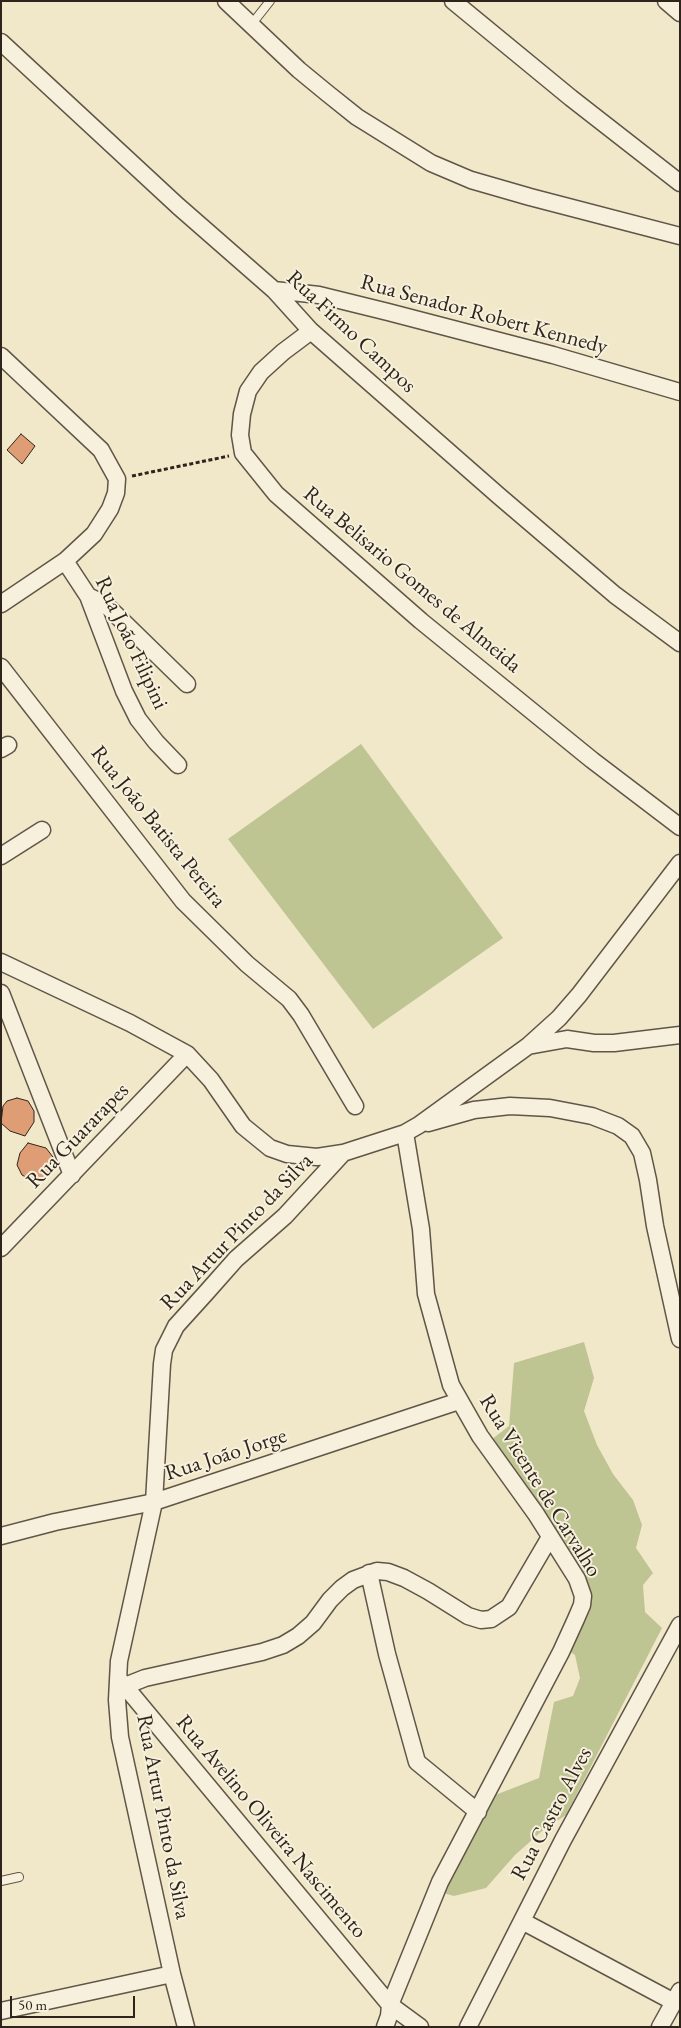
<!DOCTYPE html>
<meta charset="utf-8">
<style>
body{margin:0}
#map{position:relative;width:681px;height:2028px;overflow:hidden;background:#f1e8c9;font-family:"EB Garamond",serif}
canvas{display:block}
.frame{position:absolute;inset:0;border:2px solid #2f241c;pointer-events:none}
.scale{position:absolute;left:10px;top:1996px;width:125px;height:22px;box-sizing:border-box;border:2px solid #2f241c;border-top:0;padding-left:6px;font-size:15px;line-height:18px;white-space:nowrap;color:#2f241c;-webkit-text-stroke:4px #f6f0dc;paint-order:stroke}
</style>
<div id="map">
<canvas width="681" height="2028"></canvas>
<div class="frame"></div>
<div class="scale">50 m</div>
</div>
<script>
const g = document.querySelector('canvas').getContext('2d');
g.lineJoin = 'round';
function paint(path, color) { g.fillStyle = color; g.fill(path, 'evenodd'); }
const poly = rows => new Path2D(rows.map(r => 'M' + r).join(''));
function trace(path, color, width, dash) { g.strokeStyle = color; g.lineWidth = width; g.lineCap = dash ? 'butt' : 'round'; g.setLineDash(dash || []); g.stroke(path); }
function write(font, color, halo, rows, align = 'center') {
  g.font = font + ' "EB Garamond",serif'; g.lineWidth = 4; g.setLineDash([]); g.textBaseline = 'middle'; g.strokeStyle = halo; g.fillStyle = color; for (const [text, x, y, turn = 0] of rows) {
    g.save(); g.translate(x, y); g.rotate((+turn || 0) * Math.PI / 180); g.textAlign = isNaN(turn) ? turn : align; if (halo) g.strokeText(text, 0, 0); g.fillText(text, 0, 0); g.restore();
  }
}
const green = poly([
 [361,744,503,938,373,1029,228,839],
 [584,1342,594,1378,584,1411,597,1445,613,1474,633,1500,642,1525,636,1548,653,1573,643,1585,645,1612,662,1628,566,1815,542,1831,515,1855,486,1888,454,1896,443,1893,490,1797,539,1778,554,1702,573,1696,580,1678,575,1655,566,1649,584,1604,491,1440,509,1426,514,1363]
]);
const building = poly([
 [21,434,35,446,22,464,7,450,21,434],
 [17,1098,28,1101,34,1111,34,1122,25,1136,10,1131,1,1123,3,1106,7,1101,17,1098],
 [28,1143,46,1148,53,1157,52,1169,45,1178,39,1181,33,1181,22,1175,17,1165,20,1153,28,1143]
]);
const path = poly([
 [132,476,229,456]
]);
const lane = poly([
 [251,25,270,1],
 [1,1881,19,1877]
]);
const street = poly([
 [226,1,299,70,327,93,357,117,431,163,471,180,530,197,680,236],
 [453,1,571,98,680,183],
 [666,1,680,13],
 [1,42,178,206,274,290,311,331,499,496,615,595,680,643],
 [274,290,319,295,388,312,553,355,680,392],
 [311,331,283,352,261,372,248,391,242,414,240,435,243,453,276,494,421,621,592,760,680,827],
 [1,356,101,450,117,479,116,493,110,509,94,534,65,561,1,604],
 [65,561,88,596,124,691,138,719,156,742,178,765],
 [88,596,106,605,187,684],
 [1,667,183,901,247,964,289,999,301,1015,355,1106],
 [1,749,8,745],
 [1,856,42,830],
 [1,962,130,1023,187,1054,211,1080,243,1126,270,1148,287,1154,317,1157,343,1153],
 [1,993,72,1175],
 [528,1046,567,1039,594,1043,614,1043,680,1035],
 [428,1123,474,1110,510,1106,550,1108,592,1116,618,1126,632,1136,642,1153,648,1180,655,1226,680,1339],
 [1,1248,187,1054],
 [1,1536,55,1522,154,1502,459,1401],
 [369,1573,387,1654,417,1762,478,1812],
 [119,1679,390,2005,420,2027],
 [125,1686,145,1678,262,1652,283,1645,298,1636,313,1623,330,1600,342,1588,353,1580,377,1571,388,1572,404,1578,428,1591,468,1616,481,1620,491,1619,509,1607,550,1537],
 [522,1921,674,2002],
 [1,2011,172,1974],
 [186,2027,172,1974,120,1737,117,1700,119,1661,154,1502,162,1364,164,1350,176,1326,205,1294,236,1259,285,1216,343,1153,405,1133,419,1125,528,1046,559,1018,579,995,680,863],
 [385,2027,389,2016,390,2005,440,1882,561,1652,576,1619,582,1605,583,1596,577,1579,536,1514,480,1436,451,1385,426,1294,421,1229,405,1133],
 [468,2027,563,1840,680,1625],
 [660,2027,680,1991]
]);
const streetNames = [
 ["Rua Senador Robert Kennedy",484,315,15],
 ["Rua Firmo Campos",351,332,43],
 ["Rua Belisario Gomes de Almeida",412,580,40],
 ["Rua João Filipini",131,643,65],
 ["Rua João Batista Pereira",158,827,51],
 ["Rua Guararapes",78,1136,-46],
 ["Rua Artur Pinto da Silva",237,1232,-46],
 ["Rua João Jorge",226,1455,-18],
 ["Rua Vicente de Carvalho",540,1486,58],
 ["Rua Castro Alves",552,1814,-62],
 ["Rua Artur Pinto da Silva",163,1817,79],
 ["Rua Avelino Oliveira Nascimento",271,1827,50]
];
paint(green, '#bfc493');
paint(building, '#de9d75');
trace(building, '#2f241c', 1);
trace(lane, '#605547', 10);
trace(street, '#605547', 19);
trace(path, '#2f241c', 3, [4, 2.5]);
trace(lane, '#f6f0dc', 8);
trace(street, '#f6f0dc', 16);
write('22px', '#2f241c', '#f6f0dc', streetNames);
</script>
